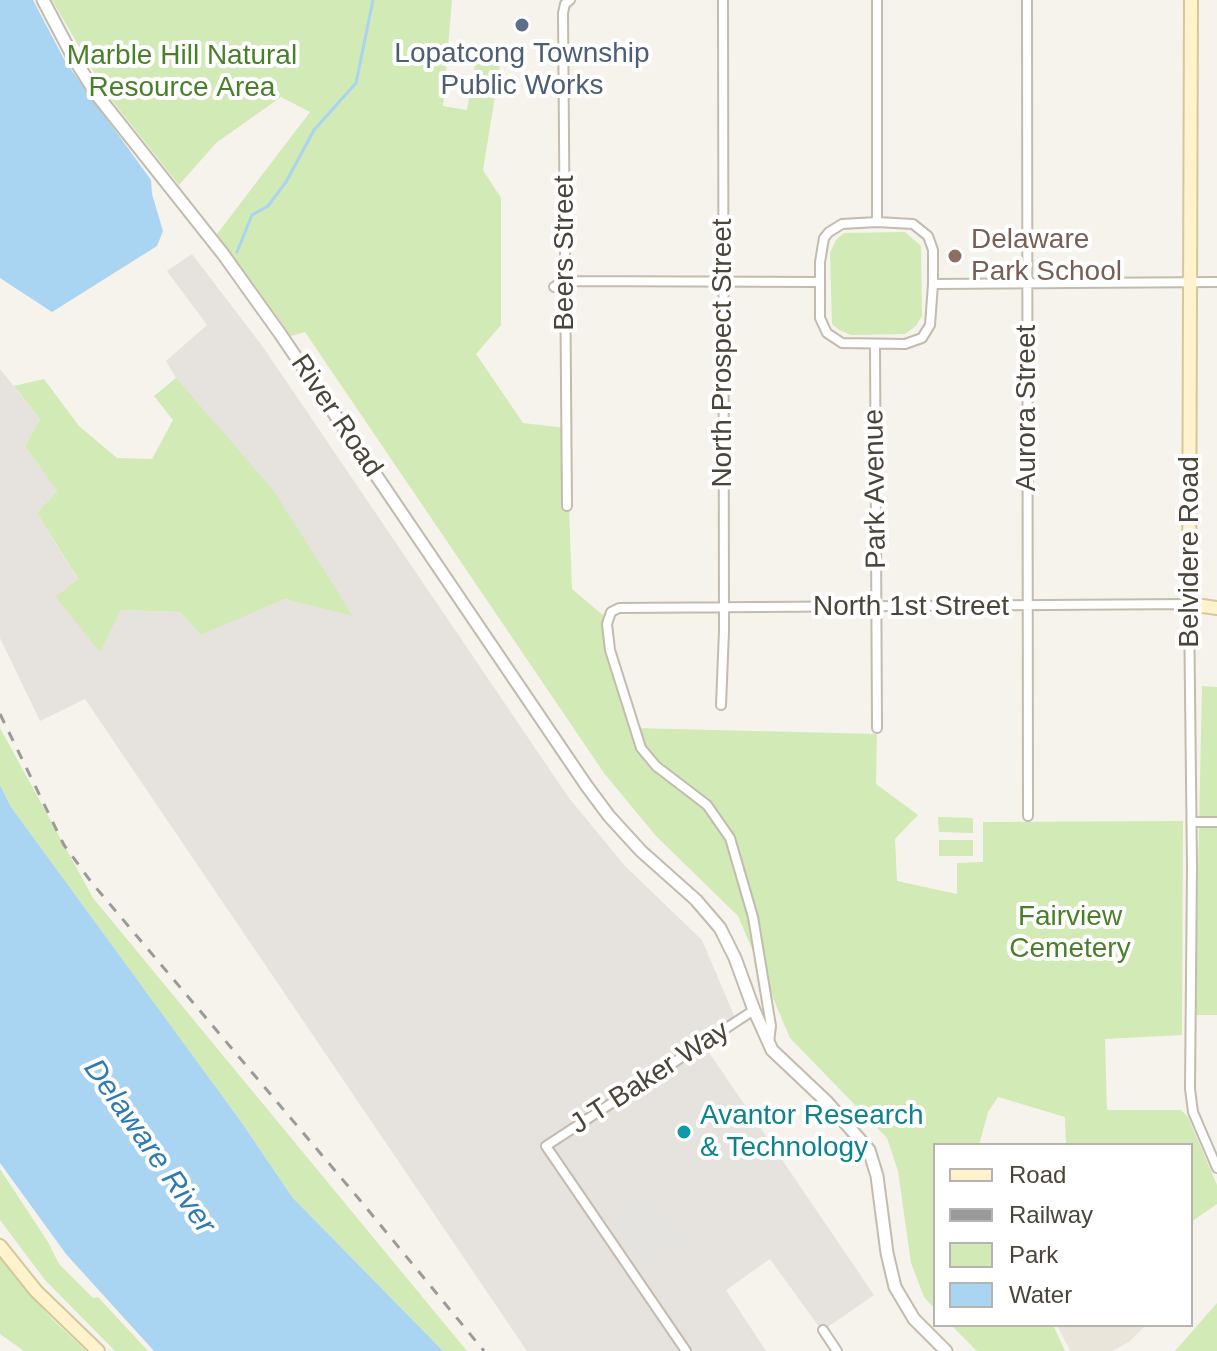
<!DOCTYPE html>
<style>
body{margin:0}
#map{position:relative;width:1217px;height:1351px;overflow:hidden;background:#f6f3ec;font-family:Helvetica,sans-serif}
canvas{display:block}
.legend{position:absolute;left:933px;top:1143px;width:260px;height:184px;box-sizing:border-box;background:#fff;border:2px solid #b7b4b0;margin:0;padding:10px 14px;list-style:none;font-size:24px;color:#4b4439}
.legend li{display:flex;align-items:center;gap:16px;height:40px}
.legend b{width:40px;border:2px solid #b7b4b0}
</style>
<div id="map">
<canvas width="1217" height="1351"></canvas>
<ul class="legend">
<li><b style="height:10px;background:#fff3cd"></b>Road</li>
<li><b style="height:10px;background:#9a9a9a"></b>Railway</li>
<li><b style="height:22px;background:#d2eab5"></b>Park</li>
<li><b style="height:22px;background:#a9d4f2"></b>Water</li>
</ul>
</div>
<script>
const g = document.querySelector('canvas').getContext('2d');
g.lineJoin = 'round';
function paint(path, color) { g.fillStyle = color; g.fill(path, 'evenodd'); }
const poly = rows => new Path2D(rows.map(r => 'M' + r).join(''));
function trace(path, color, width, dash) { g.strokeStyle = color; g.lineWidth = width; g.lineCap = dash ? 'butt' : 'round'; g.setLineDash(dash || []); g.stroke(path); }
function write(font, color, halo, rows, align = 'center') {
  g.font = font + ' Helvetica,sans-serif'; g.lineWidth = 8; g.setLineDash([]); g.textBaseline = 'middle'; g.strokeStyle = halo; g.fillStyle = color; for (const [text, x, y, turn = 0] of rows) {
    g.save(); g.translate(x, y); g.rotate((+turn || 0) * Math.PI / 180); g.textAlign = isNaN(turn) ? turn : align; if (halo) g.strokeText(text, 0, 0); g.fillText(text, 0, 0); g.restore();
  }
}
const residential = poly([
 [1057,1325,1146,1325,1129,1342,1112,1351,1070,1351]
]);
const industrial = poly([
 [192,254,263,347,569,798,625,866,702,940,738,1025,706,1048,874,1295,822,1331,770,1259,726,1290,766,1351,527,1351,85,699,40,721,0,638,0,369,40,419,25,446,57,491,37,513,78,580,57,597,100,651,121,610,180,612,201,635,285,599,352,615,176,378,166,361,207,325,167,271]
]);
const green = poly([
 [52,0,452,0,443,106,467,110,478,47,503,47,483,170,501,198,501,325,476,354,523,423,566,428,572,589,604,616,633,728,877,734,876,784,918,815,895,839,897,881,957,894,957,863,983,862,983,822,1183,821,1182,1035,1105,1039,1107,1110,1181,1110,1188,1117,1217,1185,1217,1204,1191,1222,1191,1145,1066,1145,1065,1117,998,1097,988,1112,979,1145,935,1145,935,1309,924,1297,911,1263,898,1171,887,1138,790,1038,738,916,656,836,604,773,305,332,291,336,217,234,310,112,281,97,216,143,179,185,106,93],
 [905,232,921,246,922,316,916,326,905,334,851,335,839,330,832,324,830,253,836,240,844,233],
 [176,378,273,490,353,616,285,599,201,635,180,612,121,610,100,652,56,597,78,579,37,513,57,491,25,446,40,419,14,386,44,379,79,426,117,458,152,459,173,420,154,396],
 [1202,686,1217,687,1217,1015,1195,1015],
 [0,728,93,898,467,1351,443,1351,292,1197,242,1123,11,807,0,785],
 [938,817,973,818,973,833,939,832],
 [939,840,973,840,973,856,939,856],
 [0,1169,48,1242,59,1264,93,1298,98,1297,148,1351,115,1351,45,1280,0,1220],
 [0,1255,20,1283,53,1320,86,1351,24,1351,0,1334],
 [1217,1303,1217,1351,1175,1351],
 [951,1325,1053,1325,1065,1351,977,1351]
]);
const parking = poly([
 [652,1193,685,1240,645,1267,613,1220]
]);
const water = poly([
 [0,0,33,0,65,61,151,180,152,194,163,231,157,246,52,312,0,278],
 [0,785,11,807,242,1123,292,1197,443,1351,154,1351,66,1254,0,1163]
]);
const stream = poly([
 [237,252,252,215,268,206,286,182,314,130,356,83,373,0]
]);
const minor = poly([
 [877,0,877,222],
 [1027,0,1028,816],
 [877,222,913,224,928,236,933,250,933,284,930,325,922,338,905,344,842,343,827,333,820,318,820,262,824,238,829,232,842,224,877,222],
 [933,284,1217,282],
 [554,287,564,281,820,282],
 [875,345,877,728],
 [567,506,563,13,565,4,570,0],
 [721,705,724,631,723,0],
 [1192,822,1217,822],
 [769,1042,771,1026,753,917,730,838,707,805,656,766,641,748,610,650,607,624,611,612,619,608,1189,604,1192,867,1190,1089,1193,1112,1217,1168],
 [823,1330,837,1351],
 [686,1351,546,1146,754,1010]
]);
const tertiary = poly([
 [43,0,73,57,97,95,223,254,281,335,586,785,609,816,641,851,696,900,720,928,735,958,754,1010,772,1050,827,1102,869,1150,877,1176,887,1253,895,1287,914,1319,946,1351]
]);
const secondary = poly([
 [1191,0,1189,604,1217,608],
 [0,1246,36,1291,98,1351]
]);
const rail = poly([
 [0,714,64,845,92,883,359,1199,484,1351]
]);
const markers = [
 [522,25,8,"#5c6f8a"],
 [955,256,8,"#8d6e63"],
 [684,1132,8,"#0f9aa8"]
];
const serviceNames = [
 ["Lopatcong Township",522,54],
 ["Public Works",522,86]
];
const parkNames = [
 ["Marble Hill Natural",182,56],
 ["Resource Area",182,88],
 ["Fairview",1070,917],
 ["Cemetery",1070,949]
];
const educationNames = [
 ["Delaware",971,240],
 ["Park School",971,272]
];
const streetNames = [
 ["Beers Street",565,253,-90],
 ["North Prospect Street",723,353,-90],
 ["Aurora Street",1027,408,-90],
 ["River Road",336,416,56],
 ["Park Avenue",876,489,-91],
 ["Belvidere Road",1190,552,-90],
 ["North 1st Street",911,607],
 ["J T Baker Way",650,1078,-33]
];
const cultureNames = [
 ["Avantor Research",700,1116],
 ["& Technology",700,1148]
];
const waterNames = [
 ["Delaware River",149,1147,55]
];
paint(residential, '#eae5da');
paint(industrial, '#e6e2dd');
paint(green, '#d2eab5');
paint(parking, '#e5e3e0');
paint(water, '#a9d4f2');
trace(stream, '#a9d4f2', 3);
trace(minor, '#c2bbae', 12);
trace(tertiary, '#c2bbae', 15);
trace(secondary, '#d6c79b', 16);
trace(minor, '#fff', 8);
trace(tertiary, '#fff', 11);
trace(secondary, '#fff3cd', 12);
trace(rail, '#9a9a9a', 3, [10, 10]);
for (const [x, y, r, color] of markers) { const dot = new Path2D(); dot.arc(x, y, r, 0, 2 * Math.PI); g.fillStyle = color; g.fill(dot); trace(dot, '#fff', 3); }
write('28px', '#4e5e75', '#fff', serviceNames);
write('28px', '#4a7f2a', '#fff', parkNames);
write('28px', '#785e54', '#fff', educationNames, 'left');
write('28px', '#4b4439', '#fff', streetNames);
write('28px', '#0d838f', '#fff', cultureNames, 'left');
write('italic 30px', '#2e7ab2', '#fff', waterNames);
</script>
